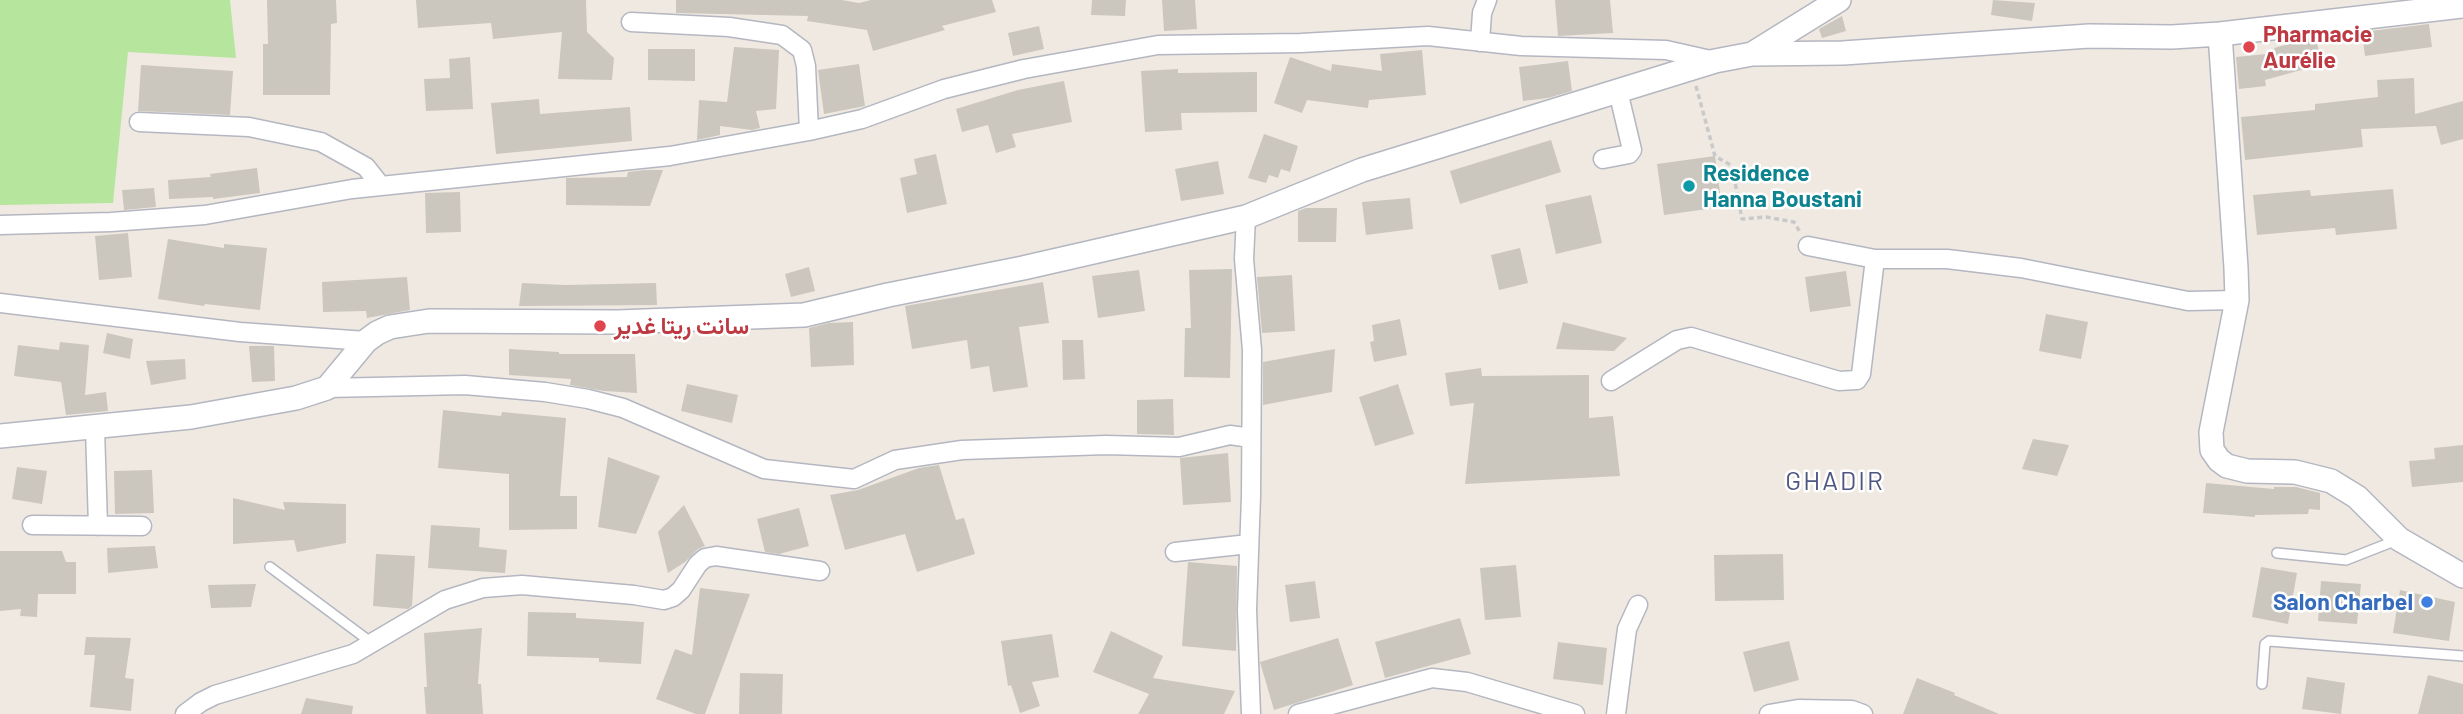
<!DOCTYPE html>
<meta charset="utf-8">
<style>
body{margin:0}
canvas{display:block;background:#efe9e1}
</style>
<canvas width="2463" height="714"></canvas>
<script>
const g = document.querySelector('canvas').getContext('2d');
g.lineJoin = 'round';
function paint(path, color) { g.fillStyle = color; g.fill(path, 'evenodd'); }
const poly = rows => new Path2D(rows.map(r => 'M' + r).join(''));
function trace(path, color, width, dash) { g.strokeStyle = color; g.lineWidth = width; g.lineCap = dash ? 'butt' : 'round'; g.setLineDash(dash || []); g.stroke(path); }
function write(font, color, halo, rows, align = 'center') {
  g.font = font + ' Barlow,Vazirmatn,sans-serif'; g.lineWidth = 5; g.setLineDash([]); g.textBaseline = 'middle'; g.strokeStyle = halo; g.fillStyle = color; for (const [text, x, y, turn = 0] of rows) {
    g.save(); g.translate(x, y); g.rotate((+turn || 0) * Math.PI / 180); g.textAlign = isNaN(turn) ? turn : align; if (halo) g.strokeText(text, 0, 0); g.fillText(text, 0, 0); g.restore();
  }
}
const green = poly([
 [0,0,230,0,236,58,128,52,113,203,0,205]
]);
const building = poly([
 [267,0,336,0,337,23,331,24,330,95,263,95,263,44,268,44],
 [416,0,586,0,587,32,614,58,612,80,558,79,562,32,493,39,491,23,418,28],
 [676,0,842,0,859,3,871,0,992,0,996,12,942,26,945,30,873,51,867,30,807,21,808,16,676,13],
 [1092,0,1126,0,1125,16,1091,15],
 [1162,0,1195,0,1197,29,1164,31],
 [1555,0,1610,0,1613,33,1558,36],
 [1993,0,2035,3,2032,21,1991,15],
 [1842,16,1846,31,1822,38,1819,29],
 [2429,24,2432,47,2365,56,2362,32],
 [1039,26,1044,49,1013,56,1008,33],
 [2315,37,2322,61,2304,63,2305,69,2265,80,2266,86,2239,89,2236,57,2276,53,2274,48],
 [734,47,779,50,776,109,756,111,760,128,752,130,720,126,720,135,697,140,699,100,727,102],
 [648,49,695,49,695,81,648,80],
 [1422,50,1426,95,1369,100,1368,108,1307,100,1302,113,1274,103,1290,57,1331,71,1332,64,1382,71,1380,54],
 [470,57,473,109,426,111,424,79,450,78,449,59],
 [1568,61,1572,91,1548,98,1523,101,1519,67],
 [859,64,865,106,824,114,818,70],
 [141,65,233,71,230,115,138,111],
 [1178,69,1178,73,1257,72,1257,112,1181,113,1182,130,1145,132,1141,71],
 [2414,78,2415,114,2463,101,2463,139,2441,145,2436,126,2361,129,2363,147,2245,160,2241,117,2315,110,2315,104,2378,97,2377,80],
 [1064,81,1072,122,1012,134,1016,147,996,153,988,125,962,132,956,109,1018,90],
 [539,99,540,114,630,107,632,141,496,154,491,103],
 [1264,134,1298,146,1290,172,1281,169,1278,178,1269,175,1266,183,1248,178],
 [1551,140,1561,172,1460,204,1450,171],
 [936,154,947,204,907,213,900,178,917,174,914,159],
 [1715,156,1722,207,1664,215,1657,164],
 [1218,161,1224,194,1181,201,1175,169],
 [257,168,260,193,213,199,213,197,169,199,168,180,211,177,210,174],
 [645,170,663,170,650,206,566,205,566,178,627,177,628,172],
 [154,188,156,207,124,210,122,190],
 [2393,189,2397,229,2336,235,2335,228,2257,235,2253,195,2310,190,2311,196],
 [460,192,461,232,426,233,425,193],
 [1591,195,1602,243,1556,254,1545,205],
 [1410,198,1413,229,1366,235,1362,202],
 [1306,208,1337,208,1336,242,1298,242,1298,211],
 [128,233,132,277,99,280,95,236],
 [168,239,224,248,224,244,267,248,260,310,205,304,204,306,158,299],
 [1520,248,1528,283,1499,290,1491,255],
 [809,267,815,291,791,297,785,274],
 [1232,269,1230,378,1184,377,1185,328,1191,328,1189,270],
 [1139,270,1145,311,1098,318,1092,276],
 [1846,271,1851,306,1810,312,1805,277],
 [1292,275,1295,331,1262,333,1257,277],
 [407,277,410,310,367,318,366,311,323,312,322,282],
 [1043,282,1049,323,1019,327,1028,387,993,392,989,366,971,369,967,340,912,349,905,306],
 [522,283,565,285,656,283,657,305,519,306],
 [2046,314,2088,322,2081,359,2039,351],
 [1400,319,1407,355,1374,362,1370,342,1374,341,1372,325],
 [853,322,854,365,811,367,809,328,829,323],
 [1563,322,1627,338,1614,351,1556,349],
 [107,333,133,339,130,359,103,353],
 [1062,340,1083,340,1085,379,1063,380],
 [60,342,89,345,85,395,106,392,108,411,66,415,61,382,14,376,18,345,59,350],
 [249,346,274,346,275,381,252,382],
 [509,349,559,352,559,354,635,354,637,393,604,391,570,385,571,379,509,375],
 [1335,349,1332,392,1263,405,1263,362],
 [185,359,186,379,151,385,146,361],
 [1481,368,1482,376,1589,375,1589,418,1613,416,1620,476,1465,484,1474,403,1450,406,1445,373],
 [687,384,738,395,732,423,681,411],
 [1398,384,1414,434,1375,446,1359,397],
 [1173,399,1174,435,1137,434,1137,400],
 [443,410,501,416,502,412,566,418,560,496,577,496,577,529,509,530,509,474,438,468],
 [2033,439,2069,445,2057,476,2022,469],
 [2463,445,2463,482,2412,487,2409,461,2435,459,2434,448],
 [1228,453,1231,502,1183,505,1180,458],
 [608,457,660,476,636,534,598,527],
 [939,465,956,520,964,518,975,554,917,572,905,534,845,550,830,495,858,490,919,468],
 [17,467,47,471,42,504,12,499],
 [152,470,154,513,115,514,114,471],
 [2206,483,2274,489,2274,487,2296,487,2320,493,2320,510,2309,509,2308,514,2255,515,2255,517,2203,513],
 [233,498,285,510,283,502,346,504,346,543,297,552,294,540,233,544],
 [684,505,705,546,698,549,685,562,668,573,658,532],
 [799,508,809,546,779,554,765,552,757,519],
 [431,525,480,528,479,547,507,550,505,573,428,568],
 [155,546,158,568,108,573,107,548],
 [0,551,62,551,66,562,76,562,76,594,38,594,37,617,20,616,21,609,0,611],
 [376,554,415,556,412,606,408,609,373,606],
 [1783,554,1784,600,1715,601,1714,555],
 [1188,562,1237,566,1236,651,1182,646],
 [1516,565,1521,617,1485,620,1480,568],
 [2261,567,2297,573,2288,624,2252,617],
 [1315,581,1320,618,1290,622,1285,585],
 [2321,581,2361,584,2357,624,2318,621],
 [256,584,251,607,211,608,208,585],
 [700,588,750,594,705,714,696,714,656,699,675,649,692,655],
 [2400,590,2455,602,2449,641,2393,633],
 [528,612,576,613,576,618,644,622,641,664,599,662,599,658,527,656],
 [1460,618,1471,654,1385,678,1375,642],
 [482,628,478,684,481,684,483,714,426,714,424,687,427,687,424,633],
 [1111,631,1163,656,1153,678,1235,691,1224,714,1138,714,1149,694,1093,672],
 [1052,634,1059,677,1032,682,1040,706,1020,713,1011,685,1008,686,1001,641],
 [86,637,131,638,125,678,134,679,131,711,90,707,95,655,84,655],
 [1338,638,1353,685,1274,710,1260,662],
 [1789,641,1799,680,1754,692,1743,652],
 [1558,642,1607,648,1603,685,1553,679],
 [740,673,783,674,782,714,739,714],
 [2428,675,2463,684,2463,714,2418,714],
 [2307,677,2345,683,2341,714,2302,709],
 [1917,678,1955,693,1954,695,1999,714,1903,714],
 [306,698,353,706,352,714,301,714]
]);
const path = poly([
 [1696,86,1715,156,1732,166,1742,219,1766,217,1794,222,1800,232]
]);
const service = poly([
 [2277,553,2346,560,2397,540],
 [270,567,372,643],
 [2262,684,2265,644,2269,641,2463,656]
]);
const minor = poly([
 [631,22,729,27,782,35,802,50,806,66,809,131],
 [1480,42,1482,13,1487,0],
 [139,122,249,127,321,142,366,167,381,186],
 [1603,159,1629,154,1632,150,1618,91],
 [1246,217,1244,259,1252,350,1251,496,1247,610,1251,714],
 [0,225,111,222,205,215,352,189,670,156,809,131,862,119,944,89,1024,69,1158,45,1301,43,1428,36,1521,46,1666,50,1715,61],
 [1808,246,1875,259,1947,259,2021,268,2188,301,2237,300],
 [0,303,240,332,366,341],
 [1611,381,1677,340,1691,337,1839,381,1857,380,1861,374,1875,259],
 [327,388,465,385,545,392,588,399,623,408,764,469,854,479,895,460,962,450,1106,445,1179,447,1230,435,1251,438],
 [95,428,98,526],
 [32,525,142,526],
 [1175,552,1249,544],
 [185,714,201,702,215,695,353,654,445,600,483,588,522,585,634,595,664,600,673,597,681,590,698,564,705,558,716,556,820,571],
 [1298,714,1432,678,1467,682,1575,714],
 [1616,714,1627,629,1638,605],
 [1769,714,1798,709,1852,710,1863,714]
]);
const tertiary = poly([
 [2220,34,2236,268,2237,300,2211,432,2212,450,2219,460,2227,466,2247,471,2295,472,2331,481,2357,497,2399,539,2463,576],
 [1752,54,1839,0],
 [0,436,191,417,296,398,327,388,366,341,377,333,390,327,429,321,618,322,804,315,888,295,1023,268,1246,217,1362,170,1715,61,1752,54,1843,53,2089,36,2172,37,2220,34,2463,6]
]);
const markers = [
 [2249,47,7,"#e0444e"],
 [1689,186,7,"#0f9aa8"],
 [600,326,7,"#e0444e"],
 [2427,602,7,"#3f7fe0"]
];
const healthNames = [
 ["Pharmacie",2263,34],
 ["Aurélie",2263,60],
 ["سانت ريتا غدير",614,326]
];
const cultureNames = [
 ["Residence",1703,173],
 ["Hanna Boustani",1703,199]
];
const shopNames = [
 ["Salon Charbel",2413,602]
];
const quarterNames = [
 ["GHADIR",1835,481]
];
paint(green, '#b6e59e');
paint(building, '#cbc7bf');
trace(service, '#b4b7c1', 12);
trace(minor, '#b4b7c1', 21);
trace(tertiary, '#b4b7c1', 26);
trace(path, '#c9c9c9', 3.5, [5, 3.5]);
trace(service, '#fff', 9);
trace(minor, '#fff', 18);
trace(tertiary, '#fff', 23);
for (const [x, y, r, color] of markers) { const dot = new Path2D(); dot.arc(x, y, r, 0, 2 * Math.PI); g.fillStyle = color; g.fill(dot); trace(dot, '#fff', 2.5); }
write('bold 23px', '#be3a42', '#fff', healthNames, 'left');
write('bold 23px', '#0d838f', '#fff', cultureNames, 'left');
write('bold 23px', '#366cbe', '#fff', shopNames, 'right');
g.letterSpacing = '2px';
write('26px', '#4d5680', '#fff', quarterNames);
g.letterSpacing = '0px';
</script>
